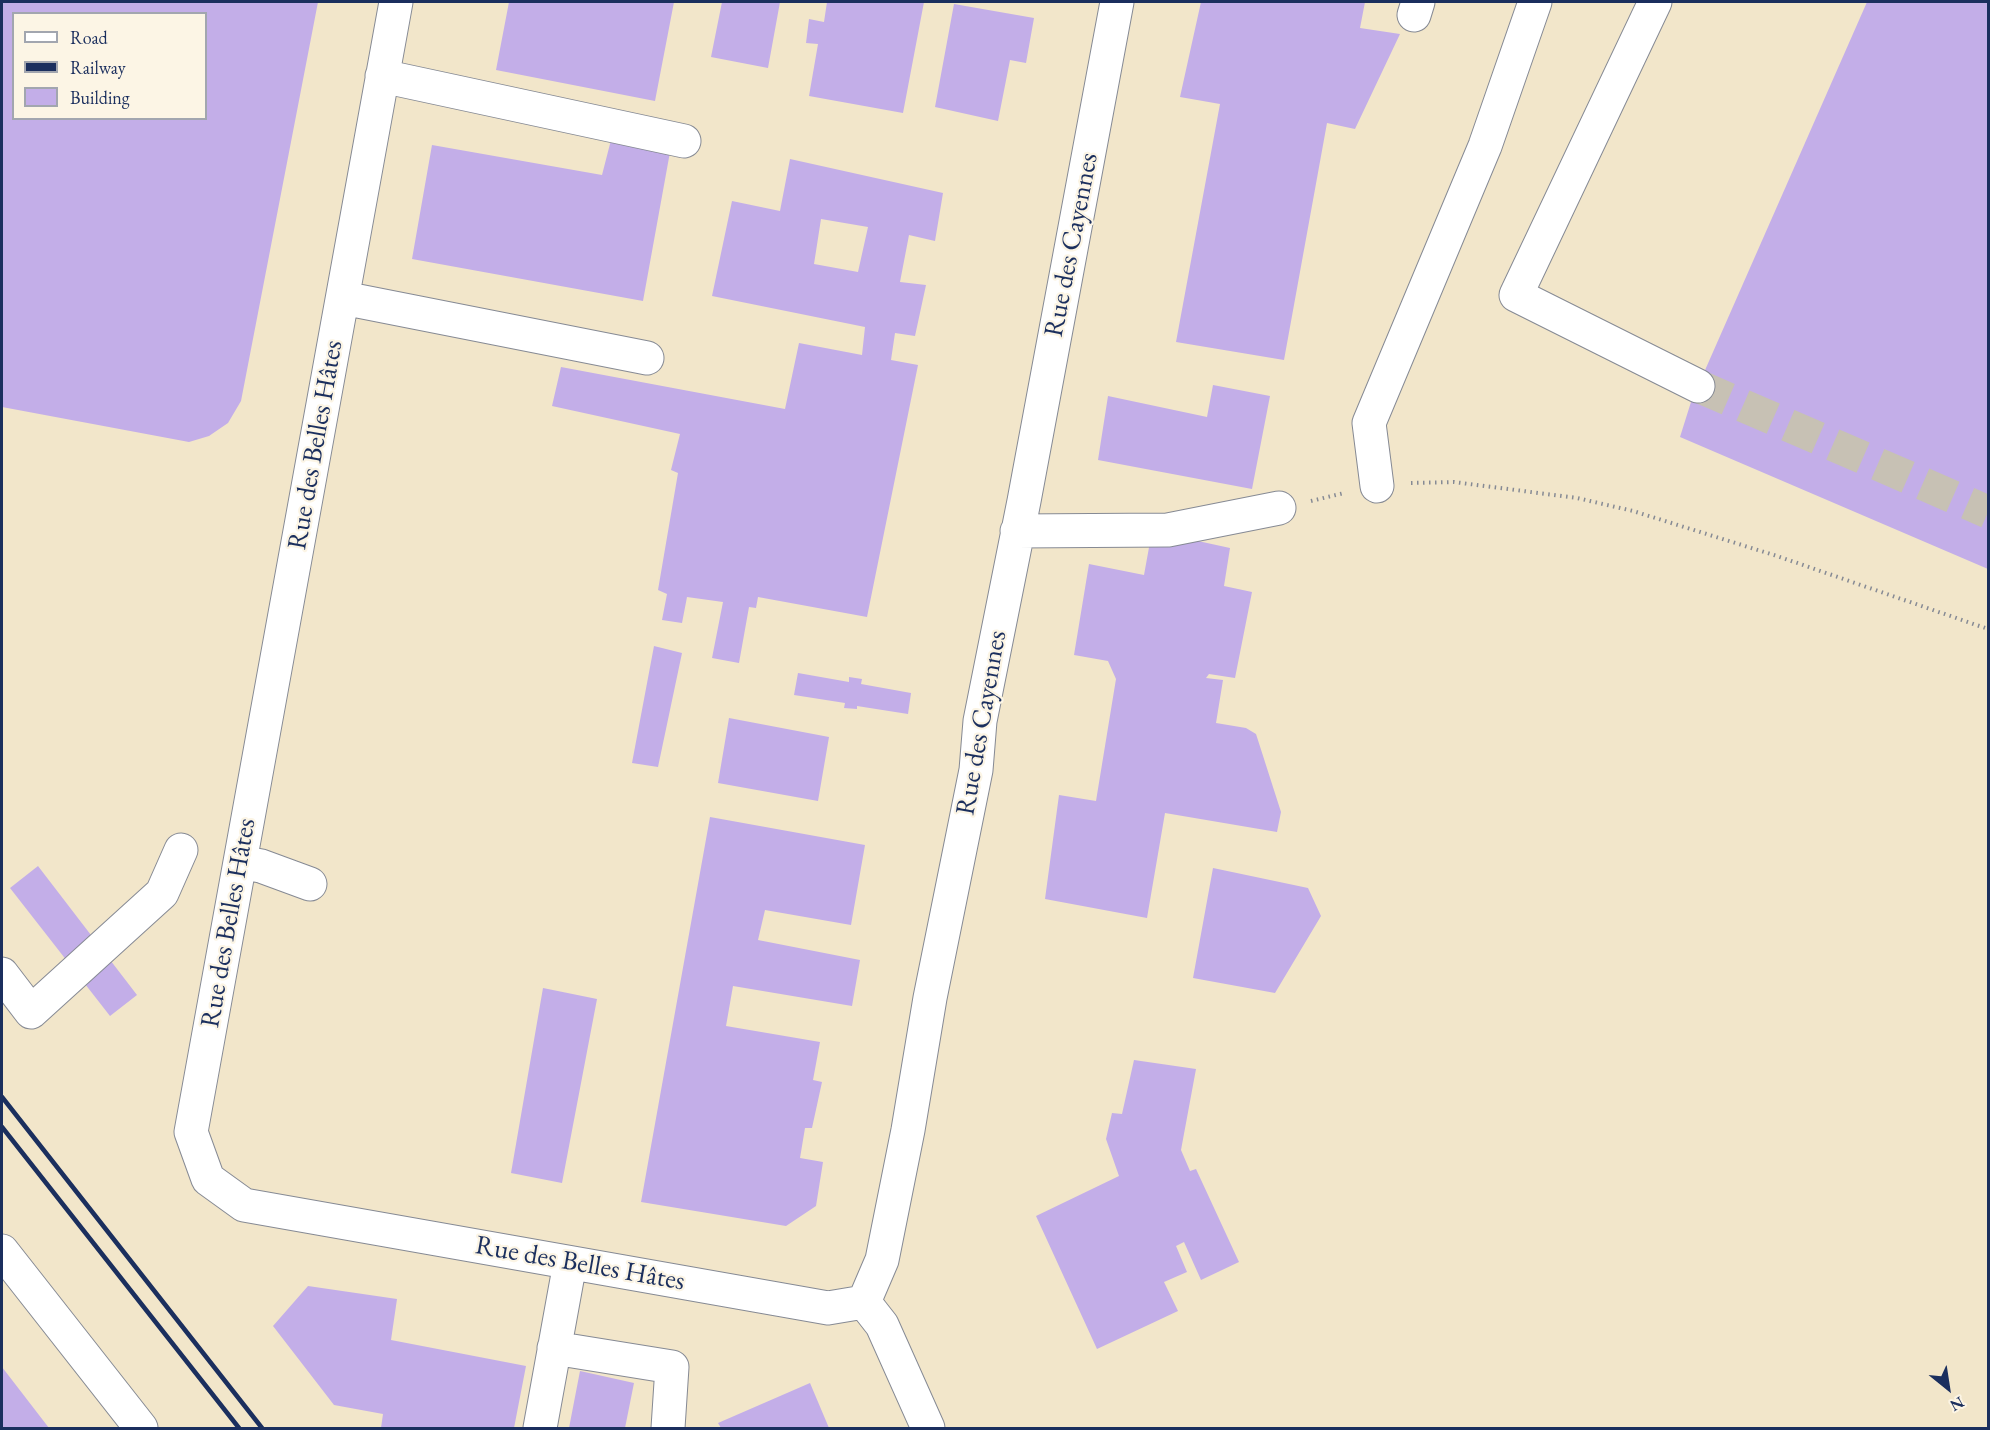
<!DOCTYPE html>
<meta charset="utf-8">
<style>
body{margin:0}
#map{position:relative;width:1990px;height:1430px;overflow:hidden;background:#f2e6ca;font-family:"EB Garamond",serif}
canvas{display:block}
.frame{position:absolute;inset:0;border:3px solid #1b2f5e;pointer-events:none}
.legend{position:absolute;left:12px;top:12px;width:195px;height:108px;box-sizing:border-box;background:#fcf5e5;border:2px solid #a2a6af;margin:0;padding:8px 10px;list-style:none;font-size:18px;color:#1b2f5e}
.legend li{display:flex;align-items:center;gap:12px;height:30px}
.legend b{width:30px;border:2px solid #a2a6af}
.north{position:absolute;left:1918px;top:1358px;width:60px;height:60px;-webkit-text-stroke:4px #fcf5e5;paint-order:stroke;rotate:150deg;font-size:16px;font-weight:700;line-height:24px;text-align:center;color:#1b2f5e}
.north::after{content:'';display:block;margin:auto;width:21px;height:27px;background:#1b2f5e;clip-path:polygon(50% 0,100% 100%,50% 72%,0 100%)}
</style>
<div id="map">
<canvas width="1990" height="1430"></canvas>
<div class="frame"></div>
<ul class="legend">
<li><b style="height:8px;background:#fff"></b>Road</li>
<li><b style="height:8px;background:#1b2f5e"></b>Railway</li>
<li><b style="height:16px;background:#c3aee8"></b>Building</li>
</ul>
<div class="north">N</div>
</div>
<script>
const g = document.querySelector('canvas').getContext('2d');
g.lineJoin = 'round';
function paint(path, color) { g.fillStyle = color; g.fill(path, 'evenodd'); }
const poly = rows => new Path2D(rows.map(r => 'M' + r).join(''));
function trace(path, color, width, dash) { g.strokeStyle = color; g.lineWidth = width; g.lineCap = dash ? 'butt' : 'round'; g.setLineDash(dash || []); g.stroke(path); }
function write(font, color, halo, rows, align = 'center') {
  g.font = font + ' "EB Garamond",serif'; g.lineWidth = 4.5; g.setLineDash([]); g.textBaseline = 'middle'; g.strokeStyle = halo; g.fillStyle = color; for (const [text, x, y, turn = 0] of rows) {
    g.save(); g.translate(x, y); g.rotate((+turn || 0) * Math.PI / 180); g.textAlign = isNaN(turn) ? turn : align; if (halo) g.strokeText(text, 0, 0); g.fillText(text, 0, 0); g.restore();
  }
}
const building = poly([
 [2,2,318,2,241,401,228,423,209,436,189,442,2,407],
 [14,14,206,14,206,118,14,118],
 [509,2,674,2,655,101,496,70],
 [722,2,780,2,768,68,711,57],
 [827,2,924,2,903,113,809,96,818,44,806,43,809,19,824,22],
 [1201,2,1365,2,1360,28,1400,34,1355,129,1327,123,1284,360,1176,342,1220,104,1180,97],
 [1867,2,1988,2,1988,569,1680,437,1691,402],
 [954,4,1034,18,1026,63,1010,60,998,121,935,107],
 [611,140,670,152,643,301,412,259,432,145,602,175],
 [790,159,943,193,935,241,909,235,900,282,926,285,915,336,895,333,891,360,918,365,867,617,758,597,756,608,749,607,739,663,712,658,723,602,687,597,682,623,662,620,667,594,658,590,678,473,671,470,680,434,552,406,561,367,785,409,799,343,862,355,865,327,712,296,732,201,780,211],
 [821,219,868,227,858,272,814,264],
 [1213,385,1270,396,1252,489,1098,460,1108,396,1207,417],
 [1152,531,1230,548,1224,586,1252,592,1235,678,1209,674,1206,678,1223,680,1216,723,1246,728,1256,734,1281,812,1277,832,1165,813,1147,918,1045,899,1059,795,1096,801,1116,679,1108,661,1074,655,1089,564,1144,575],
 [654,646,682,653,658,767,632,763],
 [798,673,849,682,849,677,862,679,861,684,911,693,908,714,857,706,857,709,844,708,845,703,794,695],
 [729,718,829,737,818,801,718,783],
 [710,817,865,845,851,925,765,910,758,940,860,960,852,1006,733,986,726,1026,820,1042,813,1080,822,1082,812,1128,805,1128,800,1158,823,1162,816,1206,786,1226,641,1202],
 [38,866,137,995,110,1016,10,888],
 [1213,868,1308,888,1321,916,1275,993,1193,978],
 [543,988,597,999,562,1183,511,1173],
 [1134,1060,1196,1069,1181,1150,1190,1171,1196,1169,1239,1262,1201,1280,1184,1242,1176,1246,1187,1272,1164,1282,1178,1311,1097,1349,1036,1216,1119,1176,1106,1139,1112,1113,1122,1114],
 [308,1286,397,1299,391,1340,526,1366,514,1428,381,1428,383,1414,334,1405,273,1326],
 [2,1367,49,1428,2,1428],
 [580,1371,634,1383,625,1428,569,1428],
 [810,1383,829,1428,721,1428,718,1423]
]);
const minorTunnel = poly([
 [1698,386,1988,512]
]);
const path = poly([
 [1411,483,1454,482,1577,498,1633,511,1777,556,1988,629],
 [1311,501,1344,493]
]);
const minor = poly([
 [396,2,191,1132,208,1179,244,1205,828,1308,864,1302],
 [1655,2,1516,295,1698,386],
 [1414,15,1418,2],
 [382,76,684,141],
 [343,298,647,358],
 [1377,486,1369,423,1485,146,1535,2],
 [1017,531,1168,530,1279,508],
 [240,862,261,866,310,884],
 [2,974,31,1012,162,893,181,850],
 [2,1251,141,1428],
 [864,1302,882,1260,908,1130,930,998,976,770,980,721,1024,501,1117,2],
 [864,1302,882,1325,928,1428],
 [554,1348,672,1367,668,1428],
 [540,1428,570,1263]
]);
const rail = poly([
 [2,1097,262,1428],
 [2,1127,239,1428]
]);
const streetNames = [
 ["Rue des Cayennes",1072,245,-79],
 ["Rue des Belles Hâtes",316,445,-80],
 ["Rue des Cayennes",982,723,-80],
 ["Rue des Belles Hâtes",229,923,-80],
 ["Rue des Belles Hâtes",580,1264,10]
];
paint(building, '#c3aee8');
trace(minorTunnel, '#c7c1b4', 33, [33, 16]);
trace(minor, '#868a94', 35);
trace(path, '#868a94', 4, [1.5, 4.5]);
trace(minor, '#fff', 33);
trace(rail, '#1b2f5e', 4.5);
write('27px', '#1b2f5e', '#fcf5e5', streetNames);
</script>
